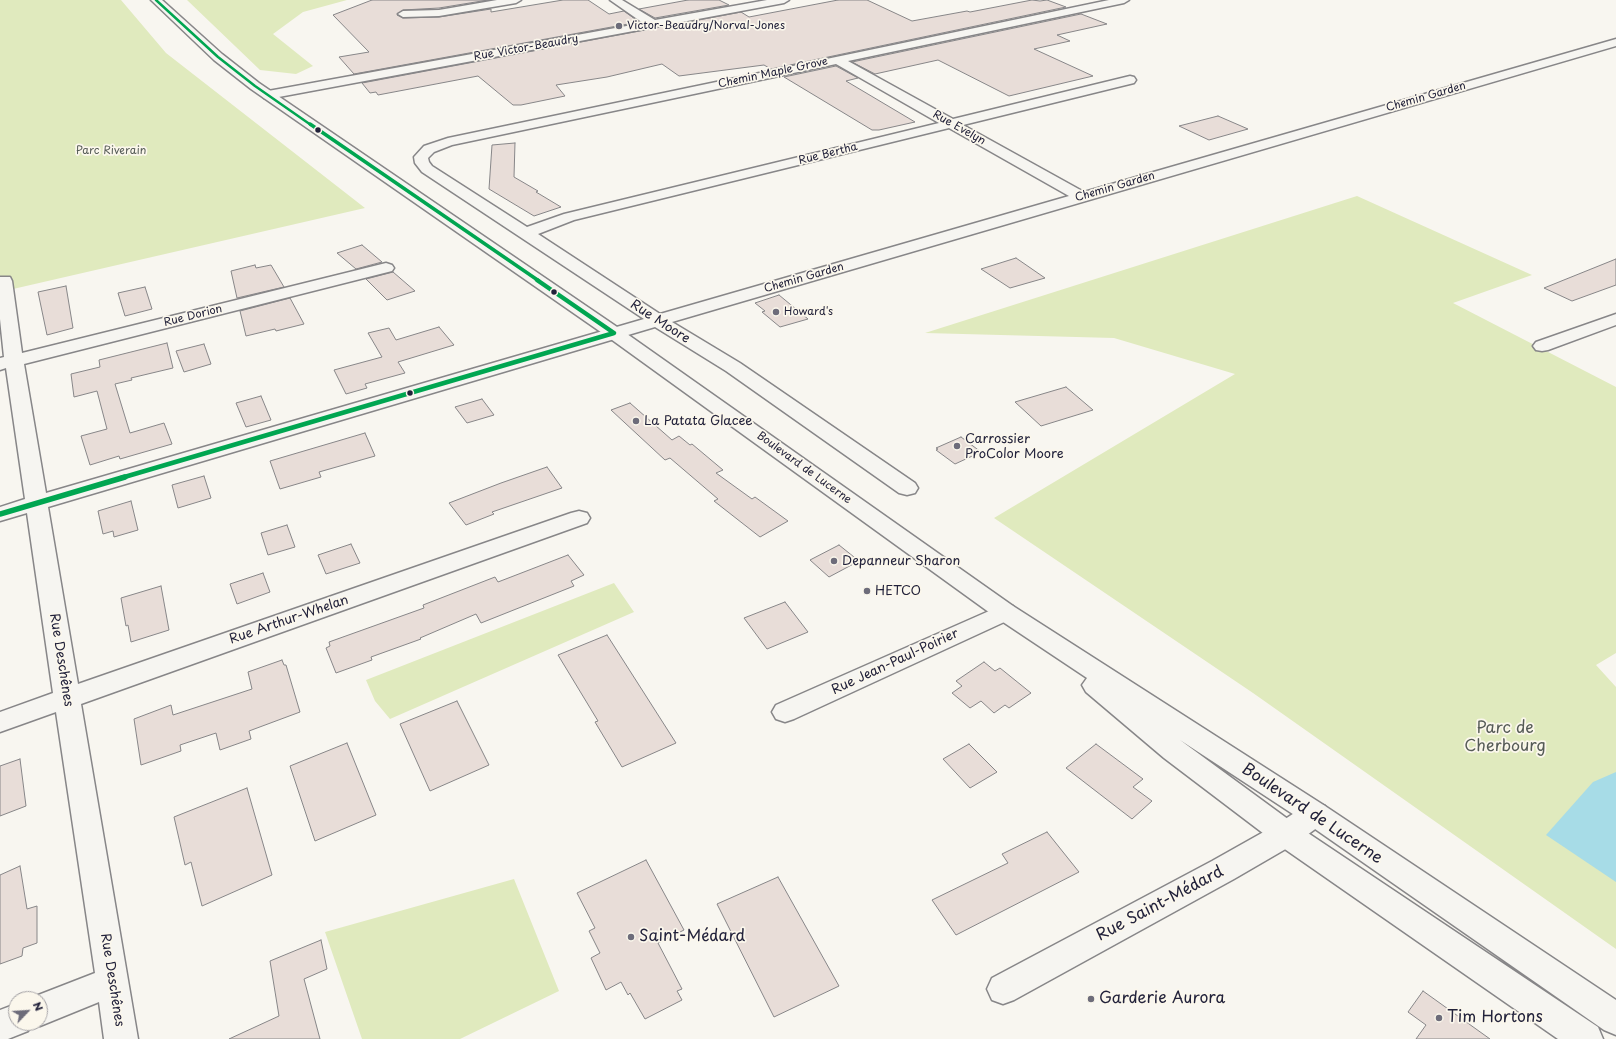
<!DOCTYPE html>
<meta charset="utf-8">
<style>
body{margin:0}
#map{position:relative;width:1616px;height:1039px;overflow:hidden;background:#f8f6f0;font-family:"Playpen Sans",sans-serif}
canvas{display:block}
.north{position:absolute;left:8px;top:991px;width:40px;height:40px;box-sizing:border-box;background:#fbf7ec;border:1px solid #a4a2a5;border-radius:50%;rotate:65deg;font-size:11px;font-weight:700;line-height:16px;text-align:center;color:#22223b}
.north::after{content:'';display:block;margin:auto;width:14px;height:18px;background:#6d6c7a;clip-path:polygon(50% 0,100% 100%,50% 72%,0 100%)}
</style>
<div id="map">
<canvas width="1616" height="1039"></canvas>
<div class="north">N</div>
</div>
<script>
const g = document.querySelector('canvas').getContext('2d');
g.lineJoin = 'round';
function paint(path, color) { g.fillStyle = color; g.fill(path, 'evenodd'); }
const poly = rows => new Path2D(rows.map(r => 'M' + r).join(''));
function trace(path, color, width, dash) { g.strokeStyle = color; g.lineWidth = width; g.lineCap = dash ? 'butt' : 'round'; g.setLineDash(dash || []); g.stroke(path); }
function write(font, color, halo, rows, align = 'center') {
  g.font = font + ' "Playpen Sans",sans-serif'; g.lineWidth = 3.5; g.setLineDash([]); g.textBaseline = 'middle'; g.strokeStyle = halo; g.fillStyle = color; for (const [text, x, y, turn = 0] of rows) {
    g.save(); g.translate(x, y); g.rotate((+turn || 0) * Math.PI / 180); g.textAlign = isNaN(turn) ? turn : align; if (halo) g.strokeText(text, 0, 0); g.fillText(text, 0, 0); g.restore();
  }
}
const green = poly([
 [0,0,121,0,166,53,365,208,0,292],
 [187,0,347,0,303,12,273,34,313,66,296,74,260,70],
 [1357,196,1532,275,1453,303,1616,387,1616,653,1596,665,1616,687,1616,949,1253,693,994,518,1235,374,1114,338,925,333],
 [614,583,634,612,390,719,375,701,366,680],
 [514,879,559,991,460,1039,362,1039,325,932]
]);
const water = poly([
 [1616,772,1616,882,1546,835,1593,782]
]);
const building = poly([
 [372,0,488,0,439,8,403,10,397,15,403,18,439,17,491,9,491,12,563,0,588,0,609,14,624,11,639,22,354,74,339,57,369,52,333,15,372,0],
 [688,0,719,0,729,5,655,18,639,9,688,0],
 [838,0,867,0,912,21,967,11,970,12,1032,0,1040,1,1047,0,1066,7,771,69,764,65,679,76,662,64,607,77,556,85,565,96,521,105,513,105,478,76,378,95,376,92,370,93,362,83,741,12,749,17,838,0],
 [1081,14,1107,24,1057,35,1070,41,1034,49,1093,76,1009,96,938,60,875,74,852,62,1081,14],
 [836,66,858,78,846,81,915,122,879,130,872,130,784,77,836,66],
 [1218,116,1248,129,1209,140,1179,126,1218,116],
 [515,143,514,177,538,191,536,192,561,207,534,216,489,189,492,145,515,143],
 [362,245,382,262,356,269,337,253,362,245],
 [1016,258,1045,278,1010,288,981,269,1016,258],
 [1616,259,1616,285,1572,301,1544,288,1616,259],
 [255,265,256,268,271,265,284,287,237,298,231,271,255,265],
 [393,272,415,291,387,300,366,279,393,272],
 [66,286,73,328,47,335,38,292,66,286],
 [145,287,152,309,125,316,118,293,145,287],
 [779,295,808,319,780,327,762,312,765,311,755,303,779,295],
 [290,298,304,324,276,331,275,329,246,336,240,311,290,298],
 [439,327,454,345,398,362,405,373,365,384,367,388,346,394,334,370,382,357,368,333,389,328,396,340,439,327],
 [167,343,173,368,131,378,132,380,115,384,130,433,164,423,172,444,120,459,119,456,90,465,81,436,107,429,97,391,74,397,71,374,100,367,99,360,167,343],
 [204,344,211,364,184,372,176,351,204,344],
 [1066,387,1093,410,1041,426,1015,402,1066,387],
 [261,396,271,420,246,427,236,403,261,396],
 [482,399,494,415,467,423,455,407,482,399],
 [630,403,672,440,679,436,690,445,692,444,723,470,716,473,752,499,755,497,788,521,760,537,714,501,718,499,670,458,665,460,611,410,630,403],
 [365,433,375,456,319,472,321,477,280,489,270,461,365,433],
 [961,437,981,452,955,464,936,450,938,449,936,448,961,437],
 [547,467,562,488,492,512,494,514,466,525,449,503,501,483,547,467],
 [204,476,211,498,178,508,172,485,204,476],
 [131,501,138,530,114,537,113,531,103,534,98,511,131,501],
 [287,525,295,547,268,555,261,533,287,525],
 [351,544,360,563,326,574,318,555,351,544],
 [839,545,859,561,829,577,810,560,839,545],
 [568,555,584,575,571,581,574,586,481,623,476,614,420,638,421,639,371,657,372,660,336,673,326,648,330,646,329,642,424,608,423,605,495,577,498,582,568,555],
 [263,573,270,592,237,604,230,584,263,573],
 [161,586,169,630,131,642,128,625,126,626,121,598,161,586],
 [785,602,808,632,767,649,744,618,785,602],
 [607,635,676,743,622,767,595,722,598,721,558,655,607,635],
 [282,660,284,665,286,665,300,712,249,731,251,739,220,750,216,733,180,745,181,751,141,765,134,719,171,705,173,715,252,689,248,672,282,660],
 [984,662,995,671,1000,668,1031,693,1009,708,1005,705,994,713,981,701,970,708,952,693,962,686,956,681,984,662],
 [457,701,489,765,430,791,400,724,457,701],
 [347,743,376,815,315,841,290,766,347,743],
 [969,744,997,772,970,788,943,759,969,744],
 [1096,744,1143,779,1133,787,1152,801,1132,819,1066,768,1096,744],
 [20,759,26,806,0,816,0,766,20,759],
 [247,788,272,875,202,906,191,862,185,865,174,817,247,788],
 [1047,832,1079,872,956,935,932,900,1008,863,1002,854,1047,832],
 [646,860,684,930,658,943,682,989,677,991,682,1000,645,1019,630,993,628,995,621,982,606,990,591,958,600,953,589,931,595,928,577,893,646,860],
 [20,866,27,909,37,906,37,943,23,948,22,956,0,964,0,875,20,866],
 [778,877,839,986,774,1017,717,904,778,877],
 [321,940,327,969,304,979,320,1039,229,1039,279,1016,270,961,321,940],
 [1423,991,1490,1039,1416,1039,1426,1025,1408,1012,1423,991]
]);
const minor = poly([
 [497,0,521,0,516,3,439,16,403,17,398,14,403,11,439,10,497,0],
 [610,0,622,0,655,20,767,0,789,0,784,3,268,99,264,98,262,95,264,92,268,91,643,23,610,0],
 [1109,0,1129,0,1124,3,848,61,953,119,1130,76,1134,77,1136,80,1134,83,963,125,1084,192,1616,39,1616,46,672,322,740,363,915,483,918,488,915,493,907,495,899,493,726,371,655,327,48,507,78,684,571,513,579,511,587,513,590,518,587,523,81,704,138,1039,104,1039,99,1002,40,1026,33,1023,40,1023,40,999,28,999,95,973,56,712,0,732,0,712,53,693,27,513,0,521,0,507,25,499,6,368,0,370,0,358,4,357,0,319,0,277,10,277,12,281,22,353,386,263,392,265,394,268,392,271,24,364,46,493,644,319,422,172,415,163,414,157,424,146,448,138,1109,0],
 [836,64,939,123,564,214,527,227,432,166,429,162,428,158,434,152,452,145,836,64],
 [949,128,1069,196,660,314,538,234,574,220,949,128],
 [1616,314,1616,325,1548,350,1542,351,1536,350,1533,346,1536,342,1616,314],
 [1005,604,1013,606,1017,612,1013,618,794,719,785,722,776,719,772,712,776,705,1005,604],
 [1315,802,1325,806,1329,814,1325,822,1296,843,1234,879,1014,1000,1003,1004,992,1000,987,989,992,978,1212,861,1276,825,1305,806,1315,802],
 [16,1004,16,1023,31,1023,28,1031,8,1039,0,1039,0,1010,16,1004]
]);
const secondary = poly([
 [151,0,162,0,222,54,259,83,620,329,1013,606,1325,806,1616,1000,1616,1035,1604,1030,1305,822,1180,740,1296,825,1598,1027,1603,1039,1558,1039,1276,843,1164,758,1086,692,1082,685,1087,678,997,618,608,337,251,89,214,60,151,0]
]);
const bus1Far3 = poly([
 [156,0,218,57,255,86,311,125]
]);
const bus1Far2 = poly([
 [310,124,539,281]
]);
const bus1Far1 = poly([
 [537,280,614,333],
 [121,478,614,333]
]);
const bus1 = poly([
 [0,514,125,477]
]);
const markers = [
 [619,26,4,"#6d6c7a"],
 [318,130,3.5,"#22223b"],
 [554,292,3.5,"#22223b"],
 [776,312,4,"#6d6c7a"],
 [410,393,3.5,"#22223b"],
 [636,421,4,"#6d6c7a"],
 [957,446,4,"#6d6c7a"],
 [834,561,4,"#6d6c7a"],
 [867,591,4,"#6d6c7a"],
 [631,937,4,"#6d6c7a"],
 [1091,999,4,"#6d6c7a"],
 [1439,1018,4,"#6d6c7a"]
];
const farPoinames = [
 ["Victor-Beaudry/Norval-Jones",627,26],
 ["Howard's",784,312]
];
const farStreetnames = [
 ["Rue Victor-Beaudry",526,48,-10],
 ["Chemin Maple Grove",773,73,-12],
 ["Chemin Garden",1426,97,-16],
 ["Rue Evelyn",959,128,29],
 ["Rue Bertha",828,154,-14],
 ["Chemin Garden",1115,187,-16],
 ["Chemin Garden",804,278,-16],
 ["Rue Dorion",193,316,-14],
 ["Boulevard de Lucerne",804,468,36]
];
const farParknames = [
 ["Parc Riverain",111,151]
];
const streetNames = [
 ["Rue Moore",660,322,33],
 ["Rue Arthur-Whelan",289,620,-19],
 ["Rue Deschênes",61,660,81],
 ["Rue Jean-Paul-Poirier",895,662,-25],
 ["Rue Deschênes",112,980,81]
];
const poiNames = [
 ["La Patata Glacee",644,421],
 ["Carrossier",965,439],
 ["ProColor Moore",965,454],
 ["Depanneur Sharon",842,561],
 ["HETCO",875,591]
];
const nearParknames = [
 ["Parc de",1505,729],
 ["Cherbourg",1505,747]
];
const nearStreetnames = [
 ["Boulevard de Lucerne",1312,814,34],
 ["Rue Saint-Médard",1160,904,-28]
];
const nearPoinames = [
 ["Saint-Médard",639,937],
 ["Garderie Aurora",1099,999],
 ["Tim Hortons",1447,1018]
];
paint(green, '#e0eabe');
paint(water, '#a7dce7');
paint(building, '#e8ddd8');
trace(building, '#878688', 1);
trace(minor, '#878688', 3);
trace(secondary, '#878688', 3);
paint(minor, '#f6f5f1');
paint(secondary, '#f6f5f1');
trace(bus1Far3, '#00a651', 2.5);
trace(bus1Far2, '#00a651', 3.5);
trace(bus1Far1, '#00a651', 4.5);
trace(bus1, '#00a651', 5.5);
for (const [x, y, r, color] of markers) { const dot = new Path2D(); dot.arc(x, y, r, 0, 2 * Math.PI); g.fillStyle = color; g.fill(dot); trace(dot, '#fbf7ec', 1.5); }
write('11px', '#22223b', '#fbf7ec', farPoinames, 'left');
write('11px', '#22223b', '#fbf7ec', farStreetnames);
write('11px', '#555b56', '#fbf7ec', farParknames);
write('13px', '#22223b', '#fbf7ec', streetNames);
write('13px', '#22223b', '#fbf7ec', poiNames, 'left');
write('16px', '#555b56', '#fbf7ec', nearParknames);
write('16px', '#22223b', '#fbf7ec', nearStreetnames);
write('16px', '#22223b', '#fbf7ec', nearPoinames, 'left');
</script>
